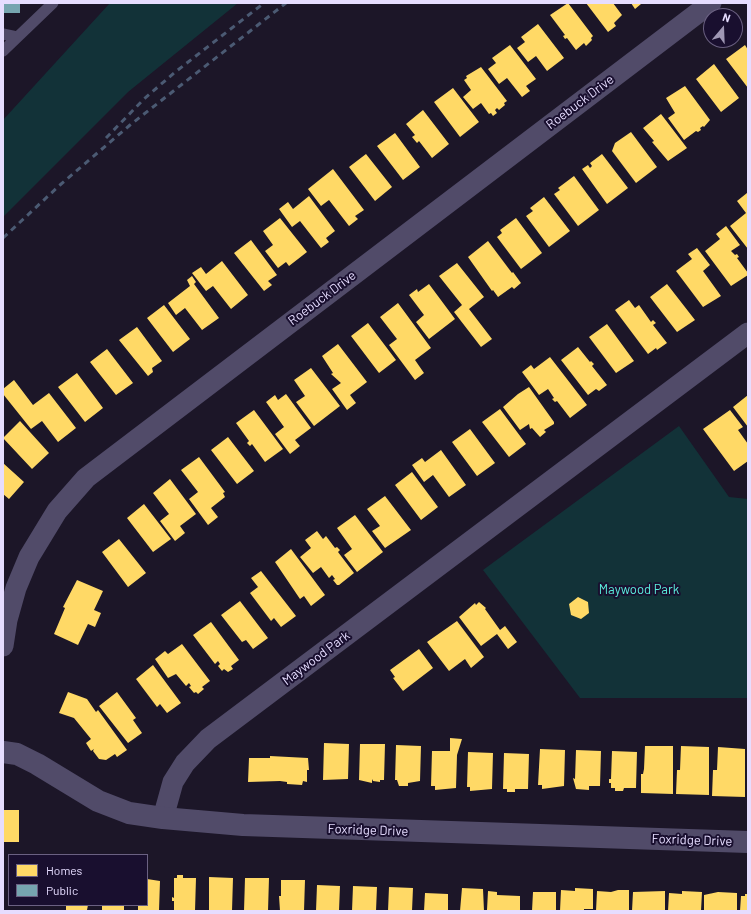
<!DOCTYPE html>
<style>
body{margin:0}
#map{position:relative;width:751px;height:914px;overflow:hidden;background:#1c1628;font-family:Barlow,sans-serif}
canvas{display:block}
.frame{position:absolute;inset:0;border:4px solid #e6ddff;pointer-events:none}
.legend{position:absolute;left:8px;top:854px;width:140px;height:52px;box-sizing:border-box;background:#190f2f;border:1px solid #6b6182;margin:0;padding:5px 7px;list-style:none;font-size:12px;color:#e6ddff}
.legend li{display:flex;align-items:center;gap:8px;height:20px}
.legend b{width:20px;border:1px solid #6b6182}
.north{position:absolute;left:703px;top:8px;width:40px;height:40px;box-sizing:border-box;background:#190f2f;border:1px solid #6b6182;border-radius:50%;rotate:19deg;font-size:11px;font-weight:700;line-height:16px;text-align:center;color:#e6ddff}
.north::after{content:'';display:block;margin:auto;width:14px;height:18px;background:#9f97b4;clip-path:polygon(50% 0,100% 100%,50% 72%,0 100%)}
</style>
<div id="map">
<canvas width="751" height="914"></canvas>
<div class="frame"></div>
<ul class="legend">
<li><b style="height:11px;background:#ffd966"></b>Homes</li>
<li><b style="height:11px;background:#76a5af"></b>Public</li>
</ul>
<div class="north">N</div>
</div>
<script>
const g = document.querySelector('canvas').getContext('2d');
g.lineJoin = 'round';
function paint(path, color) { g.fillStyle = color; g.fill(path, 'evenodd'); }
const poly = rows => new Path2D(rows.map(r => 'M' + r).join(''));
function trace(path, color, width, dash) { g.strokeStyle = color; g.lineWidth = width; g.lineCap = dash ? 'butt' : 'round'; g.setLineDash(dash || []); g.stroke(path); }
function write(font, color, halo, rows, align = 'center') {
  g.font = font + ' Barlow,sans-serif'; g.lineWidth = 4; g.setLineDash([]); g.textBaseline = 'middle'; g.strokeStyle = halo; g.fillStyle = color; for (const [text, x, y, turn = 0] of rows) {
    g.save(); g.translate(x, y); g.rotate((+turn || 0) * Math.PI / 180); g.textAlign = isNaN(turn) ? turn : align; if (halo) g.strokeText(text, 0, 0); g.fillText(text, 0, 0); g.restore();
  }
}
const green = poly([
 [110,3,238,3,128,92,3,217,3,120],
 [679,426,729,497,748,499,748,698,580,698,483,570]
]);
const homes = poly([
 [568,3,593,36,591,38,592,40,586,46,584,43,576,50,567,38,565,39,563,36,565,35,550,15],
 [586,3,613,3,622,15,614,23,616,26,608,32],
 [631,3,640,3,641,4,635,9],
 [538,24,564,58,547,71,536,56,528,62,517,48,525,42,521,37],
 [510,45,536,79,526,86,530,91,522,97,507,78,499,84,488,69,496,63,492,58],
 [745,45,748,50,748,88,726,59],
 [714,64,739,98,721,112,696,79],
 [481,67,507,101,504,103,505,105,499,110,497,108,495,110,497,113,493,116,491,113,489,114,481,103,473,109,463,97,471,90,464,80,467,78,466,76],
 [685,86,710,120,704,127,703,126,700,128,701,130,698,132,696,131,684,140,668,118,675,113,666,98],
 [453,88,479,122,460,137,434,102],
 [423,110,449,144,432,158,419,141,417,143,412,137,415,135,406,124],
 [661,114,687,148,668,161,652,142,654,141,643,128],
 [631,132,657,167,636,183,612,151,615,143],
 [395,133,420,167,403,180,377,146],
 [366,154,392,187,375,201,349,167],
 [602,154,628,188,607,204,582,169,588,165,590,168,592,166,590,163],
 [333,169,364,210,355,216,358,219,349,226,329,200,321,206,308,189],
 [574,176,599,210,578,226,554,194,560,190,558,188],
 [747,193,748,195,748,249,730,226,746,213,737,201],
 [309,196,335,231,326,238,329,242,321,248,300,221,292,227,279,209,288,202,293,209],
 [544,197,570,231,549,247,526,216,533,211,530,208],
 [280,218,307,252,289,266,286,262,278,268,265,251,273,245,263,231],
 [516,218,542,253,521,269,497,237,502,233,500,230],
 [726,226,740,245,731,251,735,255,737,254,739,257,737,258,748,273,748,275,731,286,705,251,720,239,716,234],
 [251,240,277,275,268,281,272,285,264,291,234,253],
 [488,241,512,273,513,272,521,283,514,289,512,287,498,297,493,290,492,291,468,257],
 [697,248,710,265,703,271,721,296,703,307,676,271,692,259,688,254],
 [222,261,248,295,231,309,213,286,206,291,192,273,201,267,206,274],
 [457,263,484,297,469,309,492,339,481,347,454,312,462,305,439,276],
 [192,276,196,282,194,284,219,318,202,330,185,308,176,315,168,303,190,286,187,280],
 [429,284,455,319,429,339,416,322,424,315,409,295,417,289,418,292],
 [667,284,695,320,677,332,650,297],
 [629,300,635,308,639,305,651,322,653,320,656,323,653,325,667,343,657,350,656,348,648,354,615,310],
 [398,303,431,348,415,360,424,373,415,380,389,345,397,339,380,317],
 [164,305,190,339,173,352,147,318],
 [368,323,396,360,379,373,351,336],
 [607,324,634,361,616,373,589,337],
 [137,327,162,361,152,368,153,372,148,376,119,340],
 [338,344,367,382,350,395,356,403,347,410,332,389,341,383,331,374,333,373,322,356],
 [578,347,590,362,591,361,594,364,592,366,607,385,599,391,596,389,588,395,561,360],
 [107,349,133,383,116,395,90,362],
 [550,357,587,405,570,418,557,401,555,402,552,399,554,398,548,389,539,395,522,372,531,365,534,369],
 [311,368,340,406,314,426,296,402,305,396,294,380],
 [77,373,103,408,85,422,58,387],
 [14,380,33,405,49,393,76,428,58,442,42,421,31,429,3,394,3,389],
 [529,387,554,422,554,424,544,430,546,432,540,437,532,428,530,429,529,424,520,430,503,407,518,394],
 [286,394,311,428,295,440,300,446,290,454,275,434,284,427,266,402,275,395,278,400],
 [748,395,748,427,733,407],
 [500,409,526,444,509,457,482,422],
 [254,410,283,449,265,462,252,444,250,446,247,443,249,441,236,423],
 [730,410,743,427,738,430,748,444,748,461,734,471,703,429],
 [20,421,49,453,32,469,3,438],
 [470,429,495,463,477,476,452,442],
 [228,437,254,471,237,484,211,450],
 [441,450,466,485,449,497,433,475,424,482,412,465,422,458,425,462],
 [199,457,225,492,223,493,225,497,211,508,218,517,208,525,189,499,198,492,181,470],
 [3,463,24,482,9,499,3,494],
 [412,472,438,507,421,520,395,485],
 [170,479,196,514,180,526,185,533,175,541,160,521,169,514,153,493],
 [385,496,411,530,385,548,372,531,380,526,367,509],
 [144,504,171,539,153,552,127,518],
 [355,515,383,552,357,572,344,555,352,549,337,528],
 [317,531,323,539,326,536,335,548,337,547,340,550,338,552,354,573,339,585,337,585,333,580,335,579,332,575,329,578,321,567,313,573,300,557,311,548,305,540],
 [119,539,146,573,128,587,102,552],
 [291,549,325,595,311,606,304,596,300,599,275,562],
 [261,571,296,616,281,627,274,618,271,621,250,593,258,587,251,578],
 [77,580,103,591,94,610,101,613,95,627,88,624,78,645,54,634,65,608,63,607],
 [578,597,588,602,589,613,581,619,571,615,569,604],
 [240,601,268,638,253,649,246,640,242,642,221,615],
 [479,602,486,608,485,609,500,630,505,626,517,642,508,649,497,634,481,646,459,617,475,603,476,605],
 [457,621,484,657,471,668,465,659,449,671,427,642],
 [211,622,239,660,231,666,233,669,228,672,224,669,222,671,218,666,220,664,218,661,215,664,193,635],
 [182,644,210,681,202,687,204,689,198,694,196,692,194,693,189,687,191,686,189,683,186,686,176,674,168,678,155,659,165,651,168,654],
 [419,649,433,668,403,691,393,678,395,677,390,670],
 [153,665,181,703,167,713,160,704,157,707,136,679],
 [68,692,87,699,96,712,98,710,127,750,117,757,115,754,106,760,99,759,93,751,94,749,91,751,86,743,91,739,74,718,59,713],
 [117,692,136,718,133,720,142,733,128,743,99,706],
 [450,738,462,739,457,755,456,788,435,790,435,786,431,786,432,751,450,751],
 [324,743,349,744,348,779,323,780],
 [360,744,385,744,384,780,380,780,380,782,373,781,372,779,372,783,359,780],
 [396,745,421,746,420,781,408,783,408,786,399,786,397,780,395,780],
 [645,746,673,746,673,794,641,793,641,774,643,774,644,769],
 [681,746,709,747,709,795,676,794,677,770,680,770],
 [718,747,745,749,745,797,712,796,713,770,717,770],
 [540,749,565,750,564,786,542,789,542,785,538,785],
 [576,750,601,751,600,786,589,786,589,790,576,789,573,778,575,779],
 [612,751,637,752,636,788,624,788,623,791,615,791,615,788,611,788,611,783,609,783,609,779,611,779],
 [468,752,493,753,492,789,470,791,470,787,467,787],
 [504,753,529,754,528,789,515,789,515,792,507,792,507,789,503,789],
 [270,756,308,758,309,770,307,770,307,782,303,781,302,785,287,784,287,782,280,781,248,782,249,758,270,758],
 [3,810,19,810,19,842,3,842],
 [177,875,183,875,183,878,196,878,195,911,174,911,174,901,172,901,172,897,174,898,174,878,177,878],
 [209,877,233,878,232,911,209,911],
 [245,878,269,878,268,911,244,911],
 [147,879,160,881,159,911,138,911,138,905,147,905],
 [281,880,305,880,304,911,280,911,279,896,281,896],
 [317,885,340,886,339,911,316,911],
 [353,886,377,887,376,911,352,911],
 [389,887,413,888,412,911,388,911],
 [462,888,483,889,484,911,460,911],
 [575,888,593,889,593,909,584,909,584,911,560,911,561,890,575,891],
 [618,890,629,890,629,910,596,911,597,891,611,892],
 [488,891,497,892,497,895,520,896,520,911,487,910],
 [665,891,665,911,632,911,633,892],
 [682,891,702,892,701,911,668,911,669,893,682,894],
 [533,892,556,892,556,911,532,911],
 [718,892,737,893,737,911,704,911,704,895],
 [425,893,448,894,448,911,424,911],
 [745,894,748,894,748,911,740,911,741,896,745,896],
 [66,905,88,905,87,910,66,910],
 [102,905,124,905,124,911,102,911]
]);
const public = poly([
 [3,3,20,3,20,13,3,13]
]);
const service = poly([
 [3,34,17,37],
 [3,51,53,3]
]);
const minor = poly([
 [3,646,7,620,16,588,29,557,57,511,86,478,711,3],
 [163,818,173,782,185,763,208,739,748,333]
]);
const tertiary = poly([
 [3,752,17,754,37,764,98,801,129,813,163,818,243,825,748,842]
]);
const rail = poly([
 [106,138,144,99,174,73,264,3],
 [3,238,60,185,130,125,286,3]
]);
const streetNames = [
 ["Roebuck Drive",580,102,-37],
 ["Roebuck Drive",322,298,-37],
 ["Maywood Park",316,658,-37],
 ["Foxridge Drive",368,830,2],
 ["Foxridge Drive",692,840,2]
];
const parkNames = [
 ["Maywood Park",639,590]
];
paint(green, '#123238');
paint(homes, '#ffd966');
paint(public, '#76a5af');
trace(service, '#514b69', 11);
trace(minor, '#514b69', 21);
trace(tertiary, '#514b69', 22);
trace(rail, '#4b5a73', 3, [6, 5]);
write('13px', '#e6ddff', '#190f2f', streetNames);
write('13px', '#5beedd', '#190f2f', parkNames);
</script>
